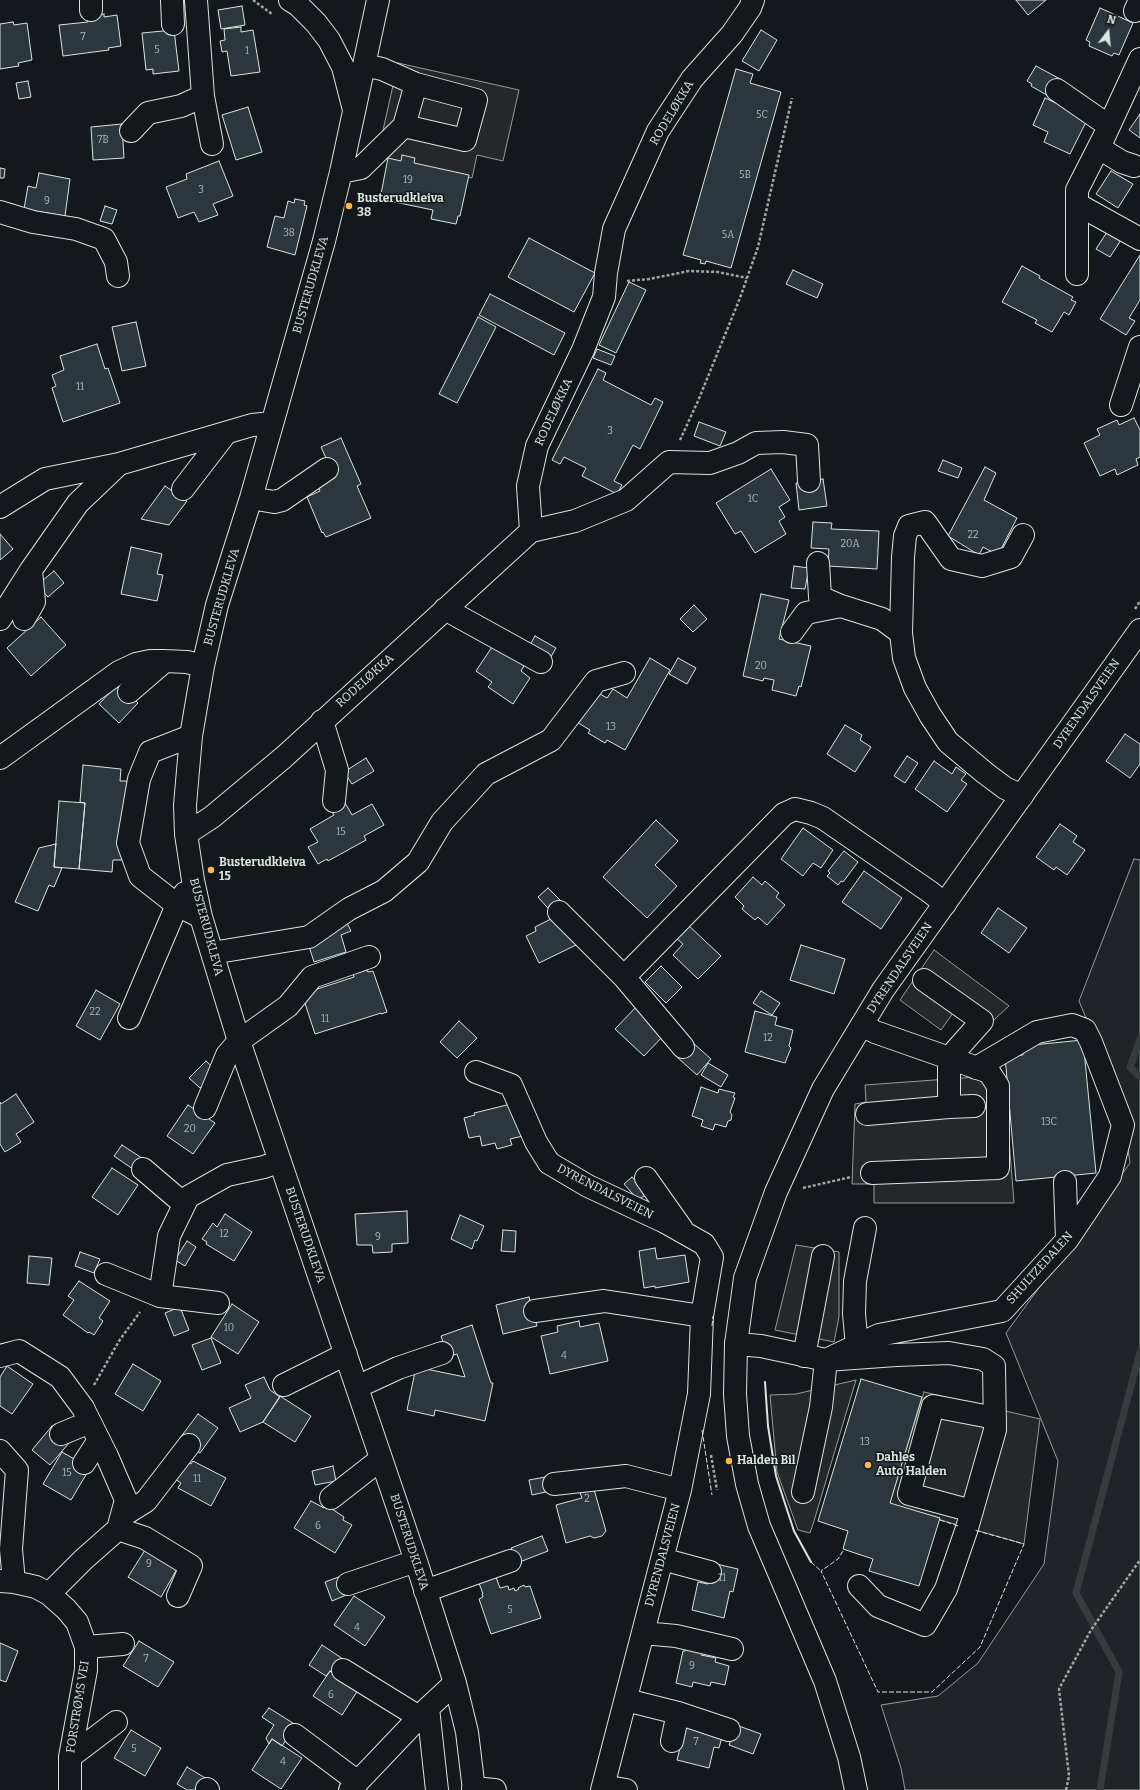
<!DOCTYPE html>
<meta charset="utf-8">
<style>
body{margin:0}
#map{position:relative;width:1140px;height:1790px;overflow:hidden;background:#14181c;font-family:Bitter,serif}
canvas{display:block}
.north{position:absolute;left:1088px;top:12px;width:40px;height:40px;-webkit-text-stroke:3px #14181c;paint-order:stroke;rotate:16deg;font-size:11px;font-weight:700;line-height:16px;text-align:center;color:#d8e6dc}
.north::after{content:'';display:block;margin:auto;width:14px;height:18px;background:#d8e6dc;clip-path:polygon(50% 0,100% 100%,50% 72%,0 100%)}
</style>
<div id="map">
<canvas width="1140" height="1790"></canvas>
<div class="north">N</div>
</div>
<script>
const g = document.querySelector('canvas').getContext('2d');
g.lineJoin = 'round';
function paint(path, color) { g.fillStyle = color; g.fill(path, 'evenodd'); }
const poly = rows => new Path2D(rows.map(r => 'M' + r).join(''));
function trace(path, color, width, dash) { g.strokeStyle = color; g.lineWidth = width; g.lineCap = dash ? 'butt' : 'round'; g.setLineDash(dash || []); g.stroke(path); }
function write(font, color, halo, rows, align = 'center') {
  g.font = font + ' Bitter,serif'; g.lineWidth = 3; g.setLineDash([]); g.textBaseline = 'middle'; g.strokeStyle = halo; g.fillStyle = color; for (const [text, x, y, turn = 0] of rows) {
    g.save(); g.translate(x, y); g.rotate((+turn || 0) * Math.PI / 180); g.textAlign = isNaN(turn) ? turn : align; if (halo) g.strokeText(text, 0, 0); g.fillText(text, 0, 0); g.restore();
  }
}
const green = poly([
 [1134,859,1140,860,1140,1790,905,1790,901,1768,881,1705,938,1696,978,1663,1044,1564,1058,1461,1006,1333,1130,1163,1121,1103,1079,1001,1134,859]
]);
const parking = poly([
 [398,63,519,90,503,161,477,155,472,178,377,157,398,63],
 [934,950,1009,1006,982,1031,953,1013,941,1030,900,1000,934,950],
 [1004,1075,1014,1203,874,1203,874,1184,852,1184,855,1104,866,1102,865,1085,1004,1075],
 [796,1245,839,1252,839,1317,834,1342,775,1330,796,1245],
 [856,1380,814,1521,810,1533,798,1530,777,1472,770,1395,796,1394,856,1380],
 [924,1392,1040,1419,1024,1544,889,1505,924,1392]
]);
const stream = poly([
 [1140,1039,1130,1067,1140,1077],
 [1100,1790,1119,1672,1076,1593,1140,1352]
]);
const building = poly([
 [1016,0,1046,0,1028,15,1016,0],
 [242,6,245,25,221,29,218,10,242,6],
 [1100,8,1133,23,1119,55,1114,53,1112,56,1089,46,1090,42,1086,40,1100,8],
 [104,14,104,17,117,15,121,46,108,48,109,50,63,56,59,25,88,22,87,17,104,14],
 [13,22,14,25,27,23,32,60,18,63,19,66,0,69,0,24,13,22],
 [241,27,241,32,253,30,260,72,231,76,227,51,222,52,220,41,225,40,224,29,241,27],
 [174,30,179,71,153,74,153,69,146,70,142,33,174,30],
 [761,30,777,40,759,71,742,61,761,30],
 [1036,66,1062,80,1052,98,1031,86,1032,84,1027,81,1036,66],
 [736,69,753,74,750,83,781,92,731,268,706,261,705,264,700,263,701,260,683,255,736,69],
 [28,81,31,97,19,99,16,83,28,81],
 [1045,98,1088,118,1070,154,1044,142,1048,132,1033,125,1045,98],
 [248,107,262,152,236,160,222,115,248,107],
 [1140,114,1140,138,1129,130,1140,114],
 [122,124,124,158,93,160,91,127,122,124],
 [402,155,415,158,414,163,469,175,460,216,458,216,456,224,431,219,433,210,380,199,388,158,401,161,402,155],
 [219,161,233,196,213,204,218,215,199,222,194,212,178,218,166,187,187,179,186,174,219,161],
 [0,168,5,169,4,178,0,178,0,168],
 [1111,171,1133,184,1118,208,1096,194,1111,171],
 [39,173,70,179,65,216,24,209,28,186,36,188,39,173],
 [295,199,305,201,304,205,307,206,295,255,267,247,275,216,284,218,288,201,294,203,295,199],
 [105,206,117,210,112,224,100,221,105,206],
 [1107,232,1121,240,1110,257,1096,249,1107,232],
 [529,238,595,273,574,312,508,277,529,238],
 [1140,255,1140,300,1129,318,1135,321,1126,335,1100,319,1140,255],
 [1022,266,1040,276,1039,278,1073,297,1071,300,1076,302,1069,315,1064,312,1052,332,1035,323,1037,320,1002,302,1022,266],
 [793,270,823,284,817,298,786,284,793,270],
 [629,282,646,290,616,353,599,345,629,282],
 [490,294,565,333,554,355,479,315,490,294],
 [478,317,496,327,457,403,439,394,478,317],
 [136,322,146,366,122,371,112,327,136,322],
 [97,344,105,369,108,368,120,403,63,422,52,388,56,386,52,375,64,370,60,356,97,344],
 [597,349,615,356,611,365,593,358,597,349],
 [598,369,606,373,603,380,651,405,655,398,663,402,640,449,633,445,614,481,622,485,617,494,582,476,586,468,564,457,560,464,552,460,598,369],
 [1134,418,1140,430,1140,457,1136,459,1138,465,1117,475,1115,469,1100,476,1084,443,1100,435,1097,429,1117,420,1119,425,1134,418],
 [699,422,726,432,720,446,694,436,699,422],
 [341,438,361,484,357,486,371,518,326,537,323,532,322,533,307,497,320,491,317,484,335,478,321,447,341,438],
 [943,460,962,468,958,478,938,471,943,460],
 [985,467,996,473,984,500,1017,518,998,555,983,547,979,555,948,536,985,467],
 [771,469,790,500,779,507,785,517,779,521,786,534,755,553,741,531,735,534,716,503,771,469],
 [823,479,827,506,799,510,796,483,823,479],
 [165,486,187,501,169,525,141,519,165,486],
 [813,522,832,523,831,529,879,531,877,569,828,566,829,549,811,548,813,522],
 [0,534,13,549,0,560,0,534],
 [131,547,162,554,157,574,163,575,157,601,121,594,131,547],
 [794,566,809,568,805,589,791,588,794,566],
 [54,571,64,583,48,597,37,585,54,571],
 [761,594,789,600,779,639,811,646,801,687,799,686,796,696,772,690,774,680,764,678,763,681,743,676,761,594],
 [694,605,707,619,693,632,680,619,694,605],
 [41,617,66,645,31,676,7,648,41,617],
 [535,636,556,648,548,662,527,650,535,636],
 [494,644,525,664,521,671,530,678,513,704,488,687,492,682,476,671,494,644],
 [650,658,670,670,625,750,607,740,605,743,588,733,590,730,575,721,593,690,607,698,613,689,627,698,650,658],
 [678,658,696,668,687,684,669,674,678,658],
 [118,684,138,703,119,723,99,704,118,684],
 [845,725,862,735,860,740,871,747,855,772,827,754,845,725],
 [1125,734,1140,744,1140,764,1130,778,1106,761,1125,734],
 [907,756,918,763,905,783,894,776,907,756],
 [366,758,374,771,352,784,344,772,366,758],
 [934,761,952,774,956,767,966,774,961,780,967,784,947,812,915,789,934,761],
 [83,765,121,769,120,781,129,781,122,860,113,860,112,872,79,869,85,803,80,802,83,765],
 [59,801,85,803,79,869,54,867,59,801],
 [344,801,352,815,372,804,384,825,364,836,366,840,328,861,327,859,318,864,308,847,318,842,310,829,334,815,330,809,344,801],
 [656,820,678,841,655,865,677,886,647,918,603,877,656,820],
 [1060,824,1077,836,1073,842,1085,850,1067,875,1056,867,1054,870,1036,857,1060,824],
 [803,828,833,850,821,868,813,863,803,876,781,859,803,828],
 [56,844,54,867,62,868,54,887,49,885,38,911,15,902,39,848,56,844],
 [844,851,858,862,843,882,841,881,838,885,827,876,830,873,828,871,844,851],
 [864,871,902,898,881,929,842,902,864,871],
 [753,877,762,885,765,881,779,893,776,897,785,905,767,925,758,917,755,920,742,909,744,906,735,897,753,877],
 [548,888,565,905,554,915,538,897,548,888],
 [998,908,1027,928,1009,953,981,933,998,908],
 [553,918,563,918,576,945,539,963,526,936,536,931,535,927,553,918],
 [346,921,351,931,341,935,346,952,314,962,307,940,346,921],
 [687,924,721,956,698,979,673,955,683,944,675,937,687,924],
 [801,945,845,959,834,994,790,980,801,945],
 [661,966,682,987,666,1003,645,982,661,966],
 [367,970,368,972,373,971,387,1012,381,1014,381,1013,315,1034,302,994,354,977,353,974,367,970],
 [96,990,120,1004,100,1040,76,1026,96,990],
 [761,991,780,1003,772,1015,753,1003,761,991],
 [638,1005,666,1033,644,1056,615,1029,638,1005],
 [755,1011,777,1017,775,1025,793,1030,789,1046,791,1048,785,1063,745,1052,755,1011],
 [459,1021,477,1038,457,1058,440,1042,459,1021],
 [1083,1040,1096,1173,1016,1181,1005,1056,1023,1055,1022,1046,1083,1040],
 [692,1042,711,1059,697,1075,678,1058,692,1042],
 [206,1061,217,1071,200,1088,189,1078,206,1061],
 [708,1063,728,1075,721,1087,701,1075,708,1063],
 [701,1087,718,1093,719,1089,735,1093,733,1097,735,1098,730,1112,732,1115,731,1120,728,1121,726,1127,715,1124,713,1130,701,1126,703,1120,692,1116,701,1087],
 [16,1094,34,1122,16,1134,21,1142,5,1152,0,1144,0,1102,1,1104,16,1094],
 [515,1103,523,1136,510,1139,512,1145,497,1149,495,1143,482,1146,480,1136,469,1138,464,1118,475,1115,474,1113,515,1103],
 [188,1105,215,1123,193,1154,167,1136,188,1105],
 [122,1145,148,1162,140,1174,114,1156,122,1145],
 [112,1168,138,1185,118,1215,92,1197,112,1168],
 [632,1177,647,1194,638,1200,624,1184,632,1177],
 [407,1211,408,1243,392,1244,392,1252,373,1253,372,1245,357,1245,355,1214,407,1211],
 [225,1214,252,1232,234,1261,206,1244,207,1242,202,1239,213,1223,217,1227,225,1214],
 [460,1215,484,1226,477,1241,475,1240,472,1249,451,1239,460,1215],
 [503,1230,516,1231,515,1252,501,1251,503,1230],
 [187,1241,196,1247,185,1266,175,1260,187,1241],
 [655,1248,657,1259,685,1255,689,1282,655,1288,655,1286,644,1288,639,1251,655,1248],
 [80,1252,100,1259,94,1273,75,1266,80,1252],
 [29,1256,52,1258,49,1285,27,1283,29,1256],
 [79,1281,110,1301,99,1318,103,1321,94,1335,89,1332,88,1333,63,1315,74,1300,68,1296,79,1281],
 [529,1297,537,1326,503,1334,496,1305,529,1297],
 [232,1304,259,1322,238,1354,211,1337,232,1304],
 [180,1307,189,1330,174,1336,165,1313,180,1307],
 [579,1321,580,1327,599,1323,608,1361,550,1374,541,1336,558,1332,557,1326,579,1321],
 [472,1325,491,1383,493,1383,485,1421,435,1410,434,1416,407,1410,416,1367,465,1377,457,1354,448,1357,441,1336,472,1325],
 [211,1338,221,1363,202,1370,192,1345,211,1338],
 [133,1364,161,1381,143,1411,115,1394,133,1364],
 [7,1366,33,1384,12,1414,0,1406,0,1377,7,1366],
 [264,1377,270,1390,280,1397,263,1422,240,1432,229,1408,251,1398,245,1385,264,1377],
 [861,1379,922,1397,890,1503,940,1518,919,1586,869,1571,873,1559,843,1549,848,1531,818,1521,861,1379],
 [280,1396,311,1416,295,1442,263,1422,280,1396],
 [198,1414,218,1428,200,1453,180,1438,198,1414],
 [52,1426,70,1442,50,1465,32,1450,52,1426],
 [62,1452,90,1468,71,1500,43,1484,62,1452],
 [185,1461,191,1464,193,1461,226,1478,211,1506,178,1488,181,1483,175,1479,185,1461],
 [333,1466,336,1481,315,1485,312,1471,333,1466],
 [551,1476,555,1490,532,1495,529,1480,551,1476],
 [593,1486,606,1531,602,1536,594,1538,590,1536,566,1543,556,1505,582,1498,579,1490,593,1486],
 [311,1501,324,1508,326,1505,344,1517,343,1520,352,1525,335,1553,294,1528,311,1501],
 [542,1536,548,1551,517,1563,511,1548,542,1536],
 [145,1550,177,1569,161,1597,128,1577,145,1550],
 [716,1564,738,1569,733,1592,730,1591,724,1618,692,1610,698,1582,708,1584,716,1564],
 [344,1575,351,1593,332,1601,325,1582,344,1575],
 [496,1577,500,1588,508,1586,509,1590,514,1588,515,1591,519,1589,518,1588,524,1585,525,1587,530,1586,541,1618,491,1634,479,1599,483,1597,482,1594,483,1594,479,1583,496,1577],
 [354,1596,385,1617,365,1646,334,1625,354,1596],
 [139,1641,174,1662,158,1687,123,1666,139,1641],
 [0,1643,18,1651,6,1682,0,1680,0,1643],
 [687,1643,703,1646,701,1655,716,1658,715,1662,729,1666,725,1685,711,1682,710,1686,693,1682,692,1687,676,1683,683,1651,685,1651,687,1643],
 [322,1645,343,1659,333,1673,330,1671,326,1676,309,1665,322,1645],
 [330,1671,358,1690,342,1715,313,1696,330,1671],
 [269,1708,296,1725,282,1746,272,1739,269,1744,266,1738,274,1725,262,1717,269,1708],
 [686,1724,722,1737,719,1748,714,1747,709,1768,677,1760,686,1724],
 [736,1725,761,1734,753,1754,729,1745,736,1725],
 [131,1730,161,1748,145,1776,114,1758,131,1730],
 [272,1739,302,1758,281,1789,252,1770,272,1739],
 [187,1767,207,1779,200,1790,187,1790,177,1784,187,1767]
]);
const path = poly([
 [253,0,272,14],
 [627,281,649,279,689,271,718,272,747,278],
 [680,440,698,401,740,298,758,247,792,98],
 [1135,609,1140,601],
 [803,1188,851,1177],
 [94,1385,119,1341,140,1312],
 [711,1455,717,1490],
 [1066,1790,1069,1776,1059,1689,1091,1630,1140,1560]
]);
const minor = poly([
 [91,0,91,10],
 [172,0,173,24],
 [196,0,203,96,212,144],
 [290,0,298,5,316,23,329,40,343,67,353,106],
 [378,0,341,172,324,241,251,498,217,605,203,666,191,736,185,805,186,834,193,880,201,917,239,1041,416,1561,455,1683,467,1732,474,1790],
 [1135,11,1140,0],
 [364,65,382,69,416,84,476,100,465,140,404,126,416,84],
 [1057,90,1109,126],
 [131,131,148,113,181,106,203,96],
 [1099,148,1122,162,1134,166],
 [341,172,361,168,404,126],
 [1077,204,1140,239],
 [0,212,33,222,76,229,104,239,116,262,118,276],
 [1077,274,1077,190,1104,137,1140,59],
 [1121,405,1140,347],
 [183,489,226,433],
 [251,498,274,502,282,500,327,469],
 [0,507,45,479,119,464,252,425,272,423],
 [531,531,528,486,537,446,583,350,604,297,606,273,614,229,658,131,692,79,732,34,750,8,753,0],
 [818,563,820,597,841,606],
 [445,609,541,662],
 [0,619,31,570,78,503,119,464],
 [24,619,34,602,31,570],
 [792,632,806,613,841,606,882,619,901,633,904,658,915,688,930,715,948,742,985,773,1005,788,1022,796],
 [901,633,903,557,905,536,909,526,925,522,951,559,982,566,1011,557,1023,535],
 [129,692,165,661],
 [322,721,337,770,334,801],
 [191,736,150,752,139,779,128,843,140,876,177,905,201,917],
 [0,758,119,672,136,664,150,661,165,661,187,662,203,666],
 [186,834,212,817,284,757,531,531,575,521,626,500,669,462,710,463,738,453,756,443,783,442,807,445,809,481],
 [559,912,624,977,784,814,795,809,811,813,823,818,930,892,945,904],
 [212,953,309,937,349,909,384,891,418,862,442,822,486,774,551,740,596,681,624,673],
 [624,977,683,1047],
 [129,1018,177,905,185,893],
 [862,1025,875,1032,989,1072,998,1086,998,1168,872,1173],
 [476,1072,511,1085,536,1142,549,1163,588,1186,665,1222,704,1244,712,1257,702,1316,699,1394,680,1490,602,1790],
 [949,1107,974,1106],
 [205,1108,227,1055,239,1041,288,1006,312,977,369,957],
 [867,1114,949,1107,949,1058,982,1021,924,980],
 [143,1169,184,1204],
 [646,1178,682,1229],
 [1065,1182,1067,1240],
 [106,1274,160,1296],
 [218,1303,160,1296,169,1236,188,1197,227,1175,264,1167,280,1161],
 [535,1311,604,1301,702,1316],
 [736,1344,761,1346,826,1360,896,1355,949,1353,983,1359,994,1366,995,1430,967,1528,946,1589,925,1625,878,1606,859,1586],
 [857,1346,854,1314,855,1281,865,1228],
 [0,1356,19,1351,60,1377,83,1408,107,1456,126,1500,118,1529,84,1559,49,1594],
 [804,1356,823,1256],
 [826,1360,879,1335,1002,1311,1067,1240,1110,1176,1123,1125,1091,1042,1085,1030,1072,1025,1037,1032,976,1068],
 [284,1385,346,1354],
 [357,1387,398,1368,442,1353],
 [61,1434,90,1422],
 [0,1451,17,1470,11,1549,14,1582],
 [84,1463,99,1440],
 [554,1484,626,1476,680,1490],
 [803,1492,821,1407,826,1360],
 [331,1498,381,1459],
 [972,1511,909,1494,933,1406,995,1418],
 [122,1516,146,1501,189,1445],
 [118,1529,145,1538,191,1566,178,1596],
 [662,1559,710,1572],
 [0,1581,14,1582,36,1587,49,1594,66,1609,77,1622,86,1647,86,1670,70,1757,70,1790],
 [348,1584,416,1561],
 [425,1591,510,1561],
 [643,1633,676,1636,732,1649],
 [86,1647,123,1644],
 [343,1670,419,1717],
 [626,1700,678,1713,729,1730],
 [428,1708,437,1790],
 [295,1735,358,1782],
 [672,1741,678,1713],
 [70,1757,116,1722],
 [603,1786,626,1790],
 [473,1788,495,1790],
 [207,1789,208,1790],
 [350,1790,428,1708,455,1683]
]);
const major = poly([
 [856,1790,849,1757,825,1681,759,1526,747,1484,738,1436,735,1394,736,1344,745,1278,776,1192,823,1089,883,990,1140,630]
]);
const fence = poly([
 [712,1326,713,1316],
 [702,1430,712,1495],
 [940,1520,958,1526],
 [843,1551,838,1559,821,1571,878,1692,932,1692,980,1647,1024,1544,974,1530],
 [811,1562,821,1571]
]);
const wall = poly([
 [765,1382,768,1426,776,1476,794,1531,811,1562]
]);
const markers = [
 [349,206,4,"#ffb74d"],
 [211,870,4,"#ffb74d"],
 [729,1461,4,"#ffb74d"],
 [868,1465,4,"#ffb74d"]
];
const numberNames = [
 ["7",83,37],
 ["5",157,50],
 ["1",247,51],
 ["5C",762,115],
 ["7B",103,140],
 ["5B",745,175],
 ["19",408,180],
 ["3",201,190],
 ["9",47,201],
 ["38",289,233],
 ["5A",728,235],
 ["11",80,387],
 ["3",610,431],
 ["1C",753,499],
 ["22",973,535],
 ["20A",850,544],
 ["20",761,666],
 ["13",611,727],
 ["15",341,832],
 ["22",95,1012],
 ["11",325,1019],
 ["12",768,1038],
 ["13C",1049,1122],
 ["20",190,1129],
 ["12",224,1234],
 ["9",378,1237],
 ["10",229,1328],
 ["4",564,1356],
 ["13",865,1442],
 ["15",67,1473],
 ["11",197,1479],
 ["2",587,1499],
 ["6",318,1526],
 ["9",149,1564],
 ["11",722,1578],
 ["5",510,1610],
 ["4",357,1628],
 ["7",146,1659],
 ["9",692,1666],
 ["6",331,1695],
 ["7",696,1742],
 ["5",134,1749],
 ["4",283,1762]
];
const streetNames = [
 ["RODELØKKA",672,113,-59],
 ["BUSTERUDKLEVA",311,285,-74],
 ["RODELØKKA",554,412,-65],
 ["BUSTERUDKLEVA",222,597,-74],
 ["RODELØKKA",365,681,-42],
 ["DYRENDALSVEIEN",1087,704,-55],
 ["BUSTERUDKLEVA",206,927,75],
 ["DYRENDALSVEIEN",900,968,-56],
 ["DYRENDALSVEIEN",605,1192,27],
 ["BUSTERUDKLEVA",305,1235,71],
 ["SHULTZEDALEN",1040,1268,-48],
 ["BUSTERUDKLEVA",409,1542,72],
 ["DYRENDALSVEIEN",663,1555,-75],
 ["FORSTRØMS VEI",78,1707,-81]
];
const poiNames = [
 ["Busterudkleiva",357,199],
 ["38",357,213],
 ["Busterudkleiva",219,863],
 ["15",219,877],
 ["Dahles",876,1458],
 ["Auto Halden",876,1472],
 ["Halden Bil",737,1461]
];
paint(green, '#202428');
trace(green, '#939e99', 1);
paint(parking, '#24282b');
trace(parking, '#939e99', 1);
trace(stream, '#363b3e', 7);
paint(building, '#2c363c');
trace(building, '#d8e6dc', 1);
trace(minor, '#d8e6dc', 24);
trace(major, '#d8e6dc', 24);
trace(path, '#9da8a2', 2.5, [3, 2]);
trace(minor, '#14181c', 22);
trace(major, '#14181c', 22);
trace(fence, '#d8e6dc', 1, [5, 2]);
trace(wall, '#d8e6dc', 2);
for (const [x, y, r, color] of markers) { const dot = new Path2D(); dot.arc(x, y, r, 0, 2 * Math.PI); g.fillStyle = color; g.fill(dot); trace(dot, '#14181c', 1.5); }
write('10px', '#adbab4', null, numberNames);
write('12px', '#d8e6dc', '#14181c', streetNames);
write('bold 12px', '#d8e6dc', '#14181c', poiNames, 'left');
</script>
